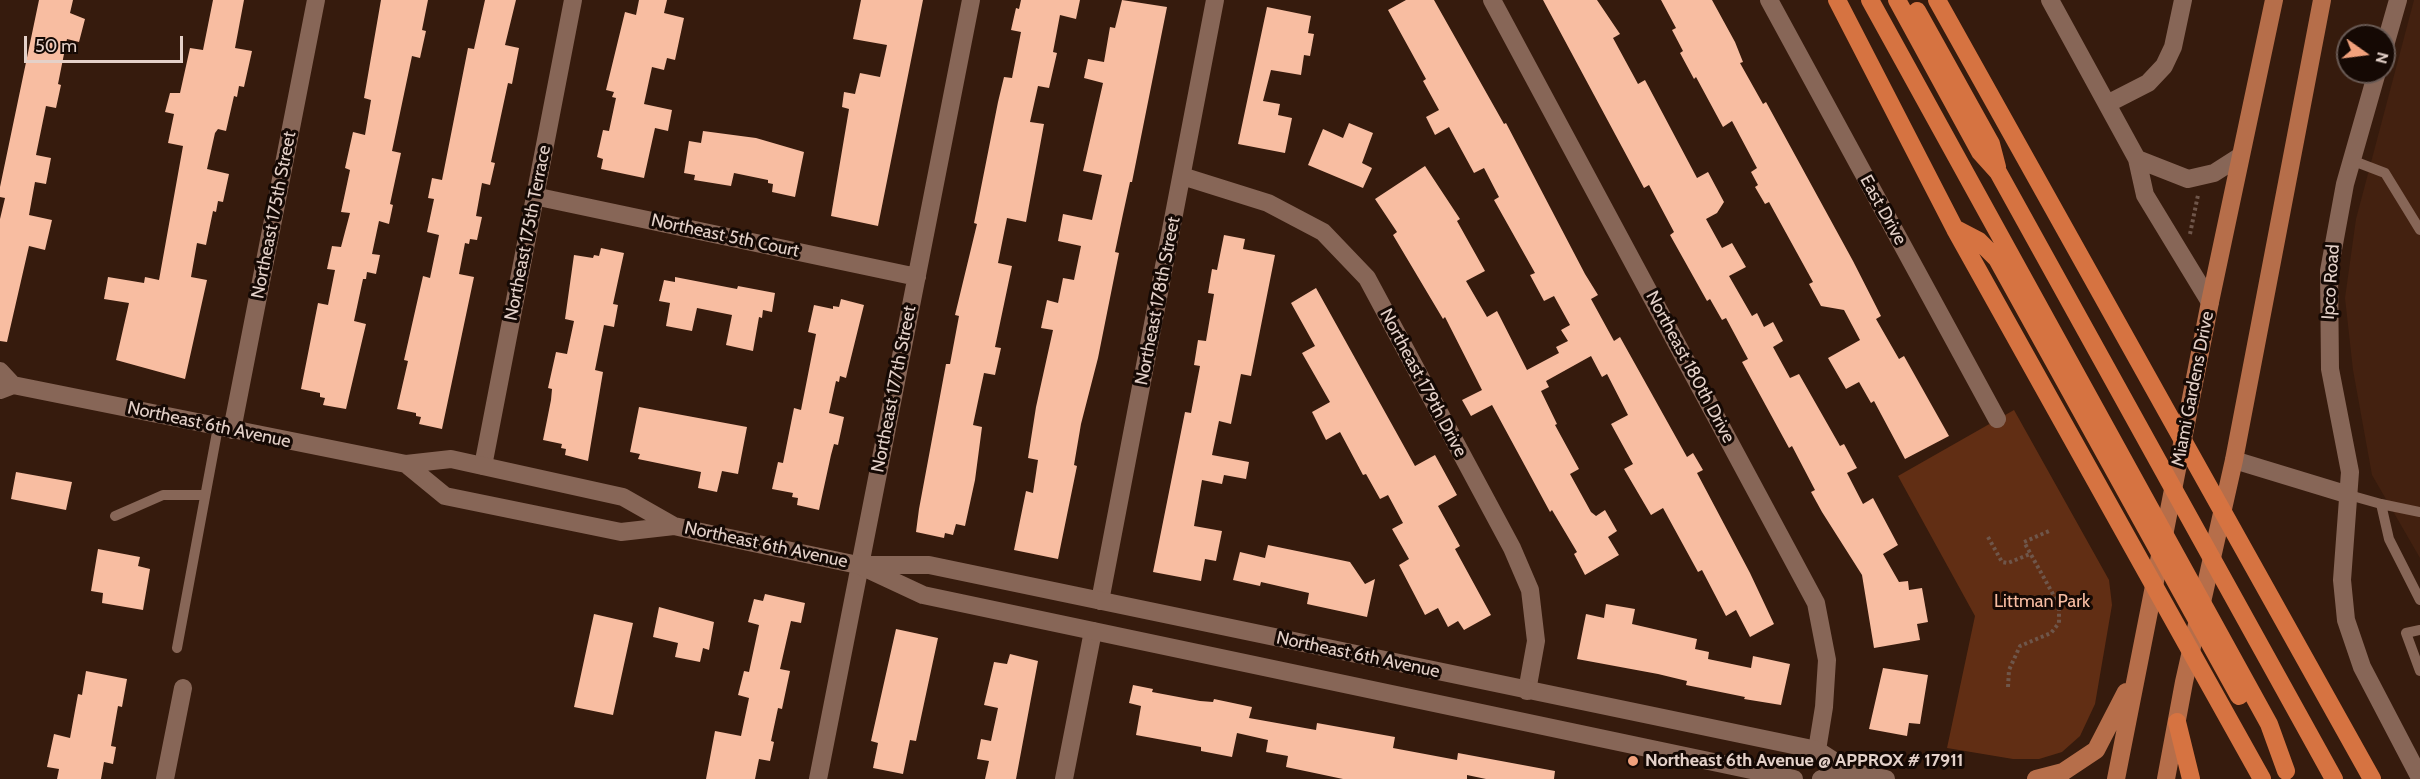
<!DOCTYPE html>
<style>
body{margin:0}
#map{position:relative;width:2420px;height:779px;overflow:hidden;background:#361b0d;font-family:Cabin,sans-serif}
canvas{display:block}
.north{position:absolute;left:2336px;top:24px;width:60px;height:60px;box-sizing:border-box;background:#150904;border:2px solid #685953;border-radius:50%;rotate:104deg;font-size:16px;font-weight:700;line-height:24px;text-align:center;color:#e4d1c9}
.north::after{content:'';display:block;margin:auto;width:21px;height:27px;background:#f1a17c;clip-path:polygon(50% 0,100% 100%,50% 72%,0 100%)}
.scale{position:absolute;left:24px;top:36px;width:159px;height:27px;box-sizing:border-box;border:3px solid #e4d1c9;border-top:0;padding-left:8px;font-size:18px;line-height:21px;white-space:nowrap;color:#e4d1c9;-webkit-text-stroke:4px #150904;paint-order:stroke}
</style>
<div id="map">
<canvas width="2420" height="779"></canvas>
<div class="north">N</div>
<div class="scale">50 m</div>
</div>
<script>
const g = document.querySelector('canvas').getContext('2d');
g.lineJoin = 'round';
function paint(path, color) { g.fillStyle = color; g.fill(path, 'evenodd'); }
const poly = rows => new Path2D(rows.map(r => 'M' + r).join(''));
function trace(path, color, width, dash) { g.strokeStyle = color; g.lineWidth = width; g.lineCap = dash ? 'butt' : 'round'; g.setLineDash(dash || []); g.stroke(path); }
function write(font, color, halo, rows, align = 'center') {
  g.font = font + ' Cabin,sans-serif'; g.lineWidth = 6; g.setLineDash([]); g.textBaseline = 'middle'; g.strokeStyle = halo; g.fillStyle = color; for (const [text, x, y, turn = 0] of rows) {
    g.save(); g.translate(x, y); g.rotate((+turn || 0) * Math.PI / 180); g.textAlign = isNaN(turn) ? turn : align; if (halo) g.strokeText(text, 0, 0); g.fillText(text, 0, 0); g.restore();
  }
}
const built = poly([
 [2414,0,2420,0,2420,558,2372,475,2353,370,2345,298,2356,219]
]);
const green = poly([
 [2014,410,2109,580,2112,605,2095,704,2080,736,2062,752,2039,759,2013,759,1947,748,1975,616,1898,476]
]);
const building = poly([
 [39,0,73,0,70,13,85,19,79,42,67,39,58,84,61,85,56,108,46,106,36,155,51,158,46,184,35,182,29,215,52,220,45,250,29,246,7,342,0,341,0,219,5,198,0,197,0,187],
 [213,0,244,0,235,48,252,51,244,87,239,86,237,97,234,96,226,131,218,129,215,133,207,169,229,174,223,202,218,201,216,212,213,211,206,245,197,243,191,277,207,280,185,379,116,360,129,303,104,299,108,277,144,283,145,277,159,280,183,146,168,143,174,114,165,112,170,93,180,93,190,48,203,50],
 [381,0,428,0,422,30,426,31,420,58,412,56,392,151,401,153,390,204,393,205,389,224,379,221,372,254,380,255,376,274,367,272,366,279,363,279,354,321,366,324,346,409,323,405,325,398,320,397,320,393,301,389,318,303,328,305,335,270,327,269,332,246,341,247,350,213,341,212,350,170,345,168,353,132,365,135,371,100,364,98],
 [485,0,516,0,505,45,519,48,512,84,508,83,491,162,495,163,490,185,482,183,476,216,482,217,477,240,470,239,469,244,465,243,459,274,474,277,442,429,419,424,421,417,416,416,416,413,397,409,408,361,404,360,423,276,430,278,439,235,427,232,434,199,428,198,432,178,442,180,468,48,474,49],
 [639,0,667,0,664,13,684,18,675,60,667,58,664,70,652,67,644,104,672,110,668,131,655,128,644,178,601,169,603,159,597,157,603,130,609,131,616,98,612,97,614,92,606,90,625,12,636,15],
 [861,0,923,0,878,226,831,216,849,109,842,107,844,92,855,94,860,73,880,77,887,45,853,39],
 [1021,0,1080,0,1076,19,1060,15,1053,52,1057,53,1049,88,1038,86,1030,122,1044,124,1026,222,1007,218,998,263,1012,266,995,347,1001,348,995,375,984,373,973,425,982,427,975,480,965,526,956,524,953,535,945,533,944,538,916,532,919,509,946,364,950,364,959,316,955,315,977,224,974,223,998,102,1004,77,1012,78,1021,32,1011,30,1016,8,1019,9],
 [1122,0,1167,7,1132,182,1130,182,1123,214,1115,252,1119,253,1098,358,1081,424,1074,465,1077,466,1058,559,1014,550,1026,491,1033,493,1038,460,1028,458,1036,407,1053,330,1041,328,1047,300,1058,303,1063,278,1074,280,1081,246,1058,241,1063,214,1092,220,1102,175,1083,171,1103,83,1084,78,1088,59,1104,62,1110,27,1115,28],
 [1406,0,1434,0,1504,124,1506,123,1585,274,1598,295,1591,299,1614,341,1620,337,1687,457,1693,453,1703,470,1697,473,1750,573,1774,624,1750,637,1736,610,1726,616,1702,570,1698,572,1663,508,1651,515,1624,469,1633,464,1611,424,1628,415,1607,374,1602,377,1591,356,1546,381,1549,387,1541,391,1557,424,1555,425,1579,469,1570,474,1591,512,1596,516,1605,510,1617,531,1608,537,1619,555,1585,575,1574,554,1577,552,1552,510,1550,512,1492,405,1471,416,1462,400,1482,390,1445,317,1443,319,1393,235,1397,232,1375,199,1425,166,1460,219,1457,221,1485,271,1466,281,1487,317,1497,311,1527,370,1559,353,1556,347,1568,341,1561,330,1570,325,1554,296,1544,301,1530,275,1535,273,1494,200,1499,197,1484,168,1474,173,1449,127,1435,135,1426,117,1439,110,1423,81,1426,79,1388,10],
 [1543,0,1597,0,1620,34,1613,38,1638,84,1645,80,1697,178,1708,172,1724,202,1717,213,1706,219,1722,248,1732,243,1746,267,1729,276,1752,316,1757,313,1764,327,1773,322,1783,341,1773,347,1790,378,1799,374,1840,446,1844,444,1857,468,1847,473,1863,504,1873,498,1898,545,1883,554,1899,582,1908,581,1909,590,1922,588,1928,622,1917,624,1920,640,1874,648,1862,575,1822,512,1811,492,1815,490,1792,446,1789,448,1742,362,1748,359,1726,318,1722,320,1710,299,1707,301,1670,235,1674,232,1649,185,1644,188],
 [1661,0,1712,0,1735,42,1743,62,1740,63,1763,104,1766,102,1853,261,1881,316,1876,319,1899,359,1904,356,1949,436,1905,459,1874,401,1871,403,1859,382,1846,389,1828,358,1860,340,1844,310,1821,306,1809,284,1813,282,1769,202,1765,204,1755,187,1758,185,1751,172,1757,168,1732,121,1723,127,1696,77,1694,79,1680,53,1683,51,1672,30,1676,28],
 [1267,7,1311,16,1308,33,1314,34,1310,56,1304,55,1301,75,1271,70,1263,101,1280,104,1278,115,1292,118,1285,153,1238,144],
 [1349,123,1373,133,1362,163,1372,168,1363,188,1308,165,1323,129,1343,138],
 [703,131,756,138,804,152,795,197,772,192,773,184,768,183,768,180,734,173,731,186,694,180,695,175,684,173,689,141,701,143],
 [1224,235,1245,239,1243,249,1275,255,1251,376,1241,374,1231,424,1219,421,1212,455,1249,462,1246,479,1224,475,1222,484,1202,480,1194,526,1222,531,1216,561,1205,559,1201,581,1153,572,1185,412,1191,413,1200,366,1194,365,1198,340,1206,341,1214,294,1208,293,1212,269,1217,270],
 [601,248,624,253,613,304,618,305,614,327,604,325,595,370,603,372,588,461,565,455,566,449,561,448,562,444,543,440,551,400,552,389,548,388,556,352,567,354,574,321,565,319,574,255,593,258,594,255,599,256],
 [675,277,737,289,738,286,775,293,772,312,763,310,762,318,759,317,753,351,726,345,732,315,697,308,692,331,666,326,670,303,659,301,664,280,675,282],
 [1316,288,1415,466,1435,455,1457,495,1438,506,1460,546,1455,549,1491,615,1464,630,1458,621,1448,627,1438,608,1425,615,1399,565,1409,559,1392,529,1403,523,1388,495,1380,499,1366,474,1363,475,1340,432,1326,440,1312,412,1330,402,1302,353,1315,346,1291,303],
 [841,299,864,305,846,378,840,376,839,382,836,381,829,413,844,417,838,445,834,444,831,455,819,510,797,505,798,498,792,497,793,493,772,489,778,462,783,463,794,408,801,410,816,334,808,332,814,305,833,309,833,306,839,307],
 [639,407,747,427,738,474,722,471,717,492,698,488,701,472,638,459,640,454,630,452],
 [16,472,72,482,66,510,11,499],
 [1268,545,1350,562,1365,584,1375,579,1367,617,1307,604,1309,593,1261,582,1260,586,1233,580,1240,552,1265,558],
 [98,549,140,557,138,566,150,569,143,610,102,603,103,593,91,591],
 [765,594,805,603,801,623,791,621,780,669,790,671,782,709,778,708,771,741,774,742,770,761,759,759,755,779,706,779,715,731,741,736,749,698,738,695,744,671,749,672,759,625,748,622,754,599,763,601],
 [1606,604,1635,609,1632,624,1697,639,1695,649,1709,652,1708,659,1751,668,1753,656,1790,664,1781,705,1744,699,1745,697,1686,685,1687,681,1658,674,1577,659,1586,614,1604,618],
 [659,607,714,622,709,650,703,648,700,662,675,657,678,643,653,637],
 [594,614,633,623,613,715,574,707],
 [896,629,938,638,916,741,910,740,903,774,873,768,878,743,871,741],
 [1010,654,1038,661,1016,779,985,779,989,761,977,759,981,739,991,741,998,708,984,705,994,662,1007,664],
 [1883,668,1928,675,1920,724,1909,723,1907,736,1869,729],
 [86,671,127,679,122,707,118,706,111,746,116,747,113,764,104,762,101,779,57,779,59,769,47,767,54,734,70,738,78,694,82,695],
 [1133,685,1153,689,1152,692,1200,701,1213,702,1214,699,1252,707,1249,718,1316,730,1317,723,1395,737,1393,748,1457,760,1458,753,1555,771,1554,779,1486,779,1467,775,1467,779,1343,779,1286,767,1288,756,1266,752,1268,740,1237,733,1232,757,1201,751,1201,747,1136,735,1141,706,1129,703]
]);
const path = poly([
 [2190,234,2198,195],
 [1988,537,2002,562,2008,563,2030,554],
 [2008,687,2009,670,2020,646,2051,633,2059,623,2059,605,2024,542,2049,531]
]);
const lane = poly([
 [2351,160,2385,173,2420,230],
 [2349,495,2381,504,2389,539,2420,600],
 [2381,504,2420,512],
 [115,516,163,495,205,495],
 [2420,630,2406,633,2420,671],
 [177,648,218,427]
]);
const street = poly([
 [1492,0,1816,603,1827,660,1824,707,1817,750],
 [1769,0,1997,419],
 [2050,0,2137,159,2145,195,2210,302],
 [2384,49,2398,0],
 [2377,72,2345,184,2329,271,2330,369,2350,472,2342,580,2346,620,2362,667,2420,778],
 [2107,104,2148,83,2164,66,2173,47,2183,0],
 [2137,159,2188,179,2214,173,2239,157],
 [1182,176,1268,203,1323,232,1367,278,1512,548,1530,590,1536,641,1527,691],
 [534,196,917,277],
 [232,430,316,0],
 [2234,460,2349,495],
 [483,466,573,0],
 [1100,601,1215,0],
 [165,779,183,688],
 [818,779,971,0],
 [1064,779,1093,631]
]);
const secondary = poly([
 [0,371,13,385],
 [0,390,13,385,406,464,451,459,623,497,674,526,701,532,858,565,929,565,1817,750,1851,772,1886,779],
 [406,464,445,496,621,532,674,526],
 [863,567,923,595,1794,779],
 [1821,779,1851,772]
]);
const primary = poly([
 [2036,779,2063,772,2096,750,2126,692],
 [2116,779,2210,302,2274,0],
 [2166,779,2184,682,2234,460,2322,0]
]);
const highway = poly([
 [1837,0,1955,229,2262,779],
 [1870,0,2269,724,2286,771],
 [1897,0,1980,152,1998,172,2334,779],
 [1937,0,2372,779],
 [1917,11,1991,144,1997,167],
 [1956,229,1979,241,1997,259,2239,696],
 [2177,722,2191,779]
]);
const markers = [
 [1633,761,6,"#f1a17c"]
];
const streetNames = [
 ["East Drive",1883,210,61],
 ["Northeast 175th Street",274,215,-79],
 ["Northeast 175th Terrace",528,233,-79],
 ["Northeast 5th Court",725,236,12],
 ["Ipco Road",2331,282,-86],
 ["Northeast 178th Street",1158,301,-79],
 ["Northeast 180th Drive",1690,367,62],
 ["Northeast 179th Drive",1423,383,62],
 ["Northeast 177th Street",894,389,-79],
 ["Miami Gardens Drive",2193,389,-79],
 ["Northeast 6th Avenue",209,425,12],
 ["Northeast 6th Avenue",766,545,12],
 ["Northeast 6th Avenue",1358,655,12]
];
const parkNames = [
 ["Littman Park",2042,602]
];
const poiNames = [
 ["Northeast 6th Avenue @ APPROX # 17911",1645,761]
];
paint(built, '#432110');
paint(green, '#612e14');
paint(building, '#f8bda1');
trace(path, '#6f564a', 4, [3, 3]);
trace(lane, '#876657', 10);
trace(street, '#876657', 18);
trace(secondary, '#876657', 18);
trace(primary, '#b66e4a', 18);
trace(highway, '#d67341', 18);
for (const [x, y, r, color] of markers) { const dot = new Path2D(); dot.arc(x, y, r, 0, 2 * Math.PI); g.fillStyle = color; g.fill(dot); trace(dot, '#150904', 2); }
write('18px', '#e4d1c9', '#150904', streetNames);
write('18px', '#f8bda2', '#150904', parkNames);
write('bold 18px', '#e4d1c9', '#150904', poiNames, 'left');
</script>
